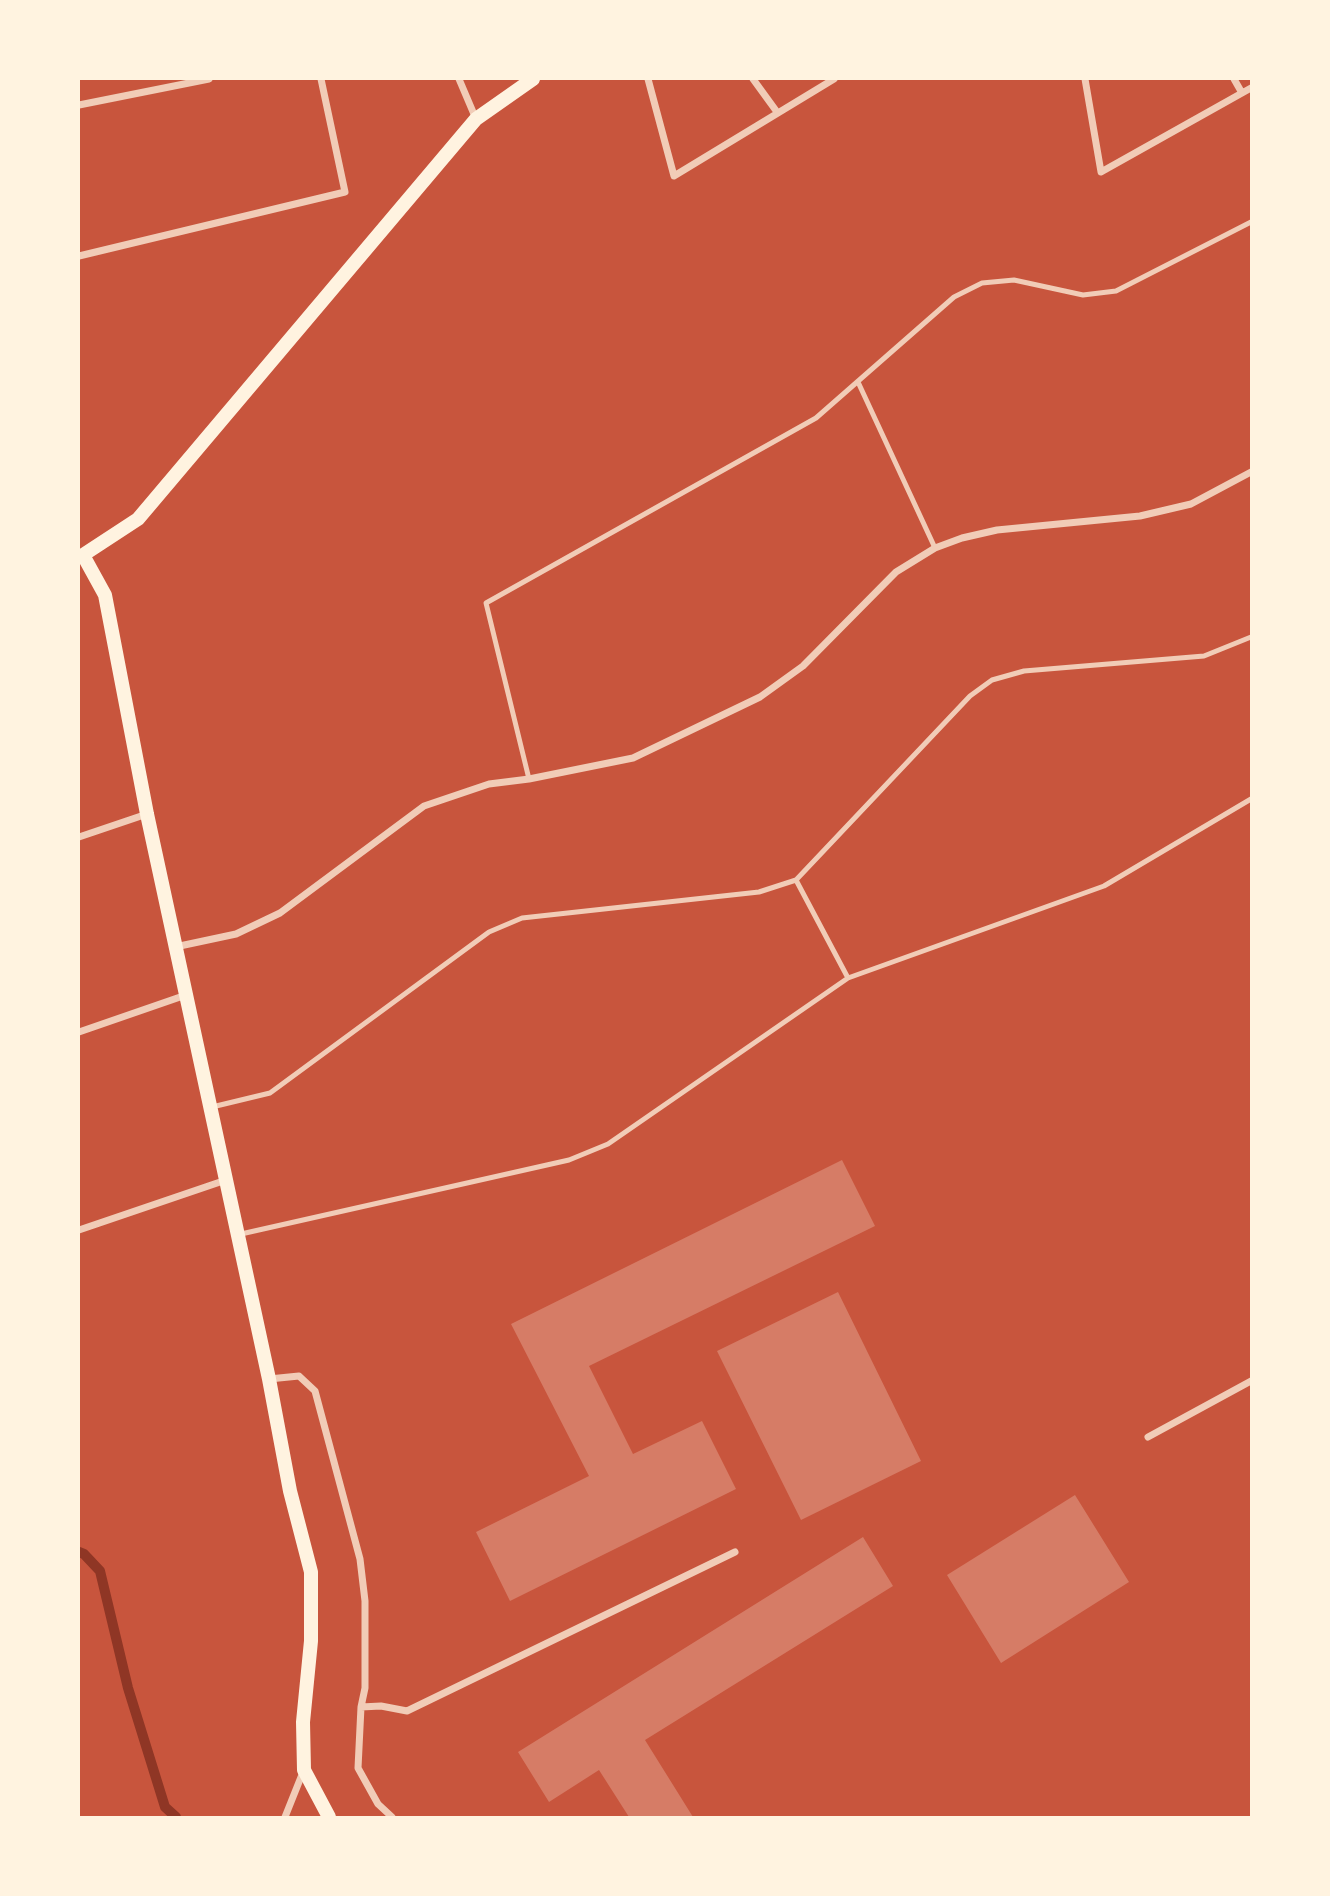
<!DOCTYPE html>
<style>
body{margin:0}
#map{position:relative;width:1330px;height:1896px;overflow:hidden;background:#c8553d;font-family:"Source Serif 4",serif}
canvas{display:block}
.frame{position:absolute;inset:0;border:80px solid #fff3e0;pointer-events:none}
</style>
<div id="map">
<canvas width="1330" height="1896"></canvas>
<div class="frame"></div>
</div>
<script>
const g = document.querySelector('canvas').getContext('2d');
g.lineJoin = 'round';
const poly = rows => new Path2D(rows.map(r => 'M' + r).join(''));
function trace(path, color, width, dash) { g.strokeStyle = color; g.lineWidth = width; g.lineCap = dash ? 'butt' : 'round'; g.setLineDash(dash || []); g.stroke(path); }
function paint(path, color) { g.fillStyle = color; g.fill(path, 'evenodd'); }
const stream = poly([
 [79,1552,84,1554,100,1571,128,1688,165,1807,176,1817]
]);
const building = poly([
 [842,1160,875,1226,589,1366,633,1454,702,1421,736,1489,510,1601,476,1532,589,1476,511,1324],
 [838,1292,921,1461,801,1520,717,1351],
 [1075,1495,1129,1582,1001,1663,947,1575],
 [863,1537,893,1586,645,1740,693,1817,629,1817,599,1770,549,1802,518,1752]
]);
const service = poly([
 [858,382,935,548],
 [529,779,486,603,816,418,954,297,982,283,1014,280,1083,295,1116,291,1251,222],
 [796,880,970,696,992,680,1024,671,1204,656,1251,637],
 [212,1107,270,1093,489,932,522,918,759,892,796,880,848,978],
 [241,1234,569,1160,608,1144,848,978,1104,886,1251,799]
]);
const minor = poly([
 [459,79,476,119],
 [648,79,674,176,834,79],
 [753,79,777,112],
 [1085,79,1101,172,1242,93],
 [1234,79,1242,93,1251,88],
 [79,105,209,79],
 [79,256,345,192,321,79],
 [79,837,147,814],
 [175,947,236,934,280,913,424,806,489,784,529,779,633,758,760,697,803,666,896,572,935,548,962,538,997,530,1140,516,1191,504,1251,472],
 [79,1032,186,995],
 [79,1230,226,1180],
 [269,1379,299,1376,315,1391,360,1559,365,1601,365,1688,361,1707,381,1706,407,1711,735,1552],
 [1148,1437,1251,1381],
 [361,1707,358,1768,378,1804,392,1817],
 [285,1817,303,1772]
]);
const secondary = poly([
 [83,555,105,595,147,814,269,1379,290,1491,311,1572,311,1641,303,1722,304,1770,329,1817],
 [79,556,83,555,138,519,476,119,533,79]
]);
trace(stream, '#8f3625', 10);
paint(building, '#d67c66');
trace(service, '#f1ccb7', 5);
trace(minor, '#f1ccb7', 7);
trace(secondary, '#fff3e0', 14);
</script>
